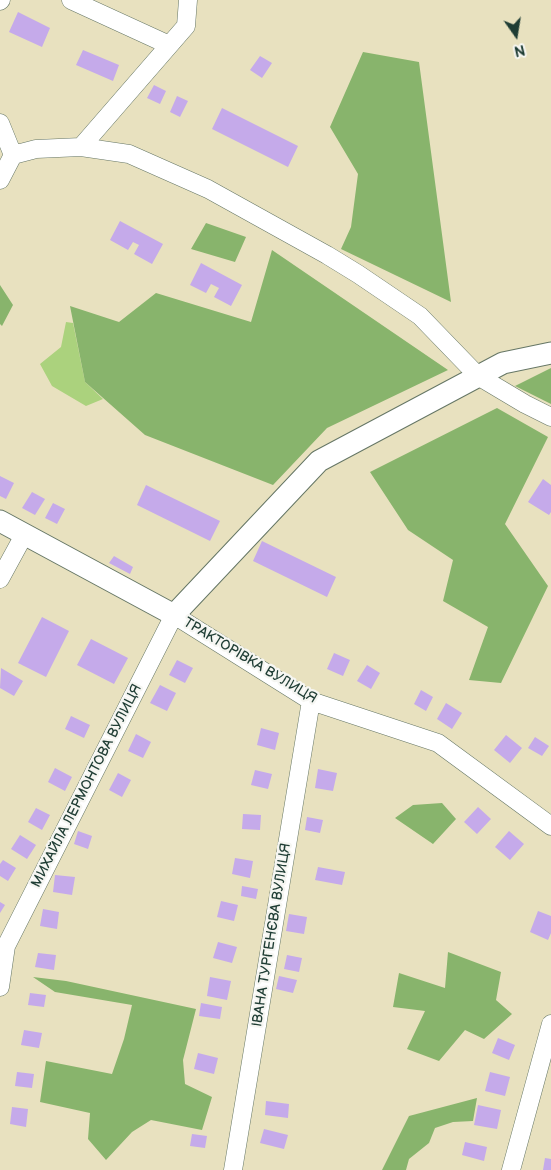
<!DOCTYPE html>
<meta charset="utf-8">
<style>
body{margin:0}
#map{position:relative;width:551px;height:1170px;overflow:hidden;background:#e8e1bf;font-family:"Balsamiq Sans",sans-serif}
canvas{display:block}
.north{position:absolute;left:491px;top:10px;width:50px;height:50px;-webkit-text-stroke:4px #f6f6f2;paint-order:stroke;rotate:167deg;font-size:14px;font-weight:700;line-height:20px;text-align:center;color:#1f3d34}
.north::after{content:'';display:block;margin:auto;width:18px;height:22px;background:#1f3d34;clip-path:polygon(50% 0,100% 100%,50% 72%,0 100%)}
</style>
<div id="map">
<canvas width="551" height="1170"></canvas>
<div class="north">N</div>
</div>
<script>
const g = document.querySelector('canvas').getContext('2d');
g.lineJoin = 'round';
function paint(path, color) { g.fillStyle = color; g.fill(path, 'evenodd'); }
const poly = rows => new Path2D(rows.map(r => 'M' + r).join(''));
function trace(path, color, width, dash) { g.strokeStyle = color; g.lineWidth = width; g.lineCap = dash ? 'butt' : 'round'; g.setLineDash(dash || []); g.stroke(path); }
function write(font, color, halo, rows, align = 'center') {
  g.font = font + ' "Balsamiq Sans",sans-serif'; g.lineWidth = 4.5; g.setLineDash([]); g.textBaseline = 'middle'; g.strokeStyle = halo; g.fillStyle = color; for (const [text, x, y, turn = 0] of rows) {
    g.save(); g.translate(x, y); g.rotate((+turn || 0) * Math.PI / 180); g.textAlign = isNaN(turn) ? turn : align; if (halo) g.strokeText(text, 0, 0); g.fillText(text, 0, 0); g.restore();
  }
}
const green = poly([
 [66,322,73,323,85,382,103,399,86,406,52,386,40,364,61,347]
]);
const forest = poly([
 [363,52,419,62,451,302,341,249,351,227,358,174,330,127],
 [206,223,246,237,235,262,191,249],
 [272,250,448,370,327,428,273,485,145,435,85,382,70,306,119,322,156,293,251,322],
 [0,285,13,305,2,326,0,324],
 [551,368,551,404,515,386],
 [497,408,548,437,505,524,548,586,501,683,469,680,488,627,443,601,453,560,408,530,370,472],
 [442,803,456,819,433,844,395,818,413,805],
 [448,952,501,972,496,1000,512,1014,484,1039,465,1030,439,1061,407,1049,425,1011,393,1007,399,973,445,988],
 [33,977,66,981,196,1009,183,1060,185,1084,212,1097,202,1130,151,1120,132,1132,106,1160,88,1139,90,1113,40,1102,46,1061,112,1074,124,1039,132,1005,55,992],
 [477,1098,473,1121,453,1122,435,1128,429,1143,409,1159,406,1170,382,1170,409,1116]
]);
const building = poly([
 [18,12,50,28,42,47,9,32],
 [83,50,119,65,113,81,76,65],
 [260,56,272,63,262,78,250,70],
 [154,85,166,91,160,104,147,98],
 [177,96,188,101,180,117,170,112],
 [222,108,298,146,288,167,212,129],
 [120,221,163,244,152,264,134,254,139,245,133,242,128,250,110,240],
 [201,263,242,285,231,306,214,297,219,288,211,284,206,293,190,285],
 [0,476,14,483,6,499,0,496],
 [543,479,551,485,551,512,549,515,528,502],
 [146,485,220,521,210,541,137,505],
 [32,492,45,499,35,515,22,508],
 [53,503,65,509,57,524,45,518],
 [262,541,336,577,327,597,253,561],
 [114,556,133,567,130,574,109,563],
 [42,617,69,631,46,677,18,663],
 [91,639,128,658,114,684,77,665],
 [334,653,350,660,343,676,327,669],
 [177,660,193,668,185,683,169,675],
 [367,665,380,673,371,689,357,681],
 [1,668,23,681,14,696,0,688],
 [160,685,176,693,167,711,150,703],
 [421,690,433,697,426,711,414,704],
 [446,703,462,713,452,729,437,719],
 [71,716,90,725,84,738,65,729],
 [261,728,279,733,275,750,257,745],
 [136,734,151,742,143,758,128,751],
 [506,735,522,748,510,763,494,750],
 [535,737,549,746,542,756,528,748],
 [55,768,72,777,65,791,48,782],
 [318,769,337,773,333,791,315,788],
 [255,770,272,774,268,789,251,785],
 [118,773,131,780,122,797,109,790],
 [478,807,491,819,477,834,464,822],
 [36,808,50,815,42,830,28,822],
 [243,814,261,815,260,830,242,829],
 [307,817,323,820,320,833,305,830],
 [78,831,92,836,88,849,74,844],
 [509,831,524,844,510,860,495,847],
 [20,835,36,845,27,859,11,849],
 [235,858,253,861,250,878,232,874],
 [3,860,16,868,8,881,0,876,0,864],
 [318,867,345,872,342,885,315,880],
 [55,875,75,877,72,895,53,892],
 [242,886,258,889,256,899,241,896],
 [221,901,238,905,234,921,217,917],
 [0,902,5,905,0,913],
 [43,909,59,912,57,929,40,926],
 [538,911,551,916,551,933,548,940,530,932],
 [289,914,307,917,304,934,286,931],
 [218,942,237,947,232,963,213,958],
 [38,953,56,955,54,970,35,967],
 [287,955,302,958,299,972,284,969],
 [279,976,297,980,293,993,276,989],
 [210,977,231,981,227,1000,207,996],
 [30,993,46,995,44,1007,28,1005],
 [201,1003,222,1007,220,1019,199,1016],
 [24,1030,42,1033,39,1048,21,1045],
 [498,1038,515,1045,509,1060,492,1053],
 [198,1053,218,1058,214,1074,194,1069],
 [17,1072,34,1074,32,1088,15,1086],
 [490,1072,510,1077,505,1096,485,1091],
 [266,1101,289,1104,288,1118,265,1115],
 [478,1105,501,1110,497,1129,474,1125],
 [12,1107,28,1109,26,1127,10,1124],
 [264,1129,288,1135,284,1149,260,1143],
 [192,1134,207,1136,205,1148,190,1146],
 [465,1142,487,1147,484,1161,462,1155],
 [545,1158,551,1159,551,1170,543,1170]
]);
const minor = poly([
 [71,0,169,45],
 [0,1,1,0],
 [0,123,13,155],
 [81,147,186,26,188,0],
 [0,180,13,155,36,149,81,147,129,154,208,189,327,255,358,274,420,316,478,376,525,404,551,417],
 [0,579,24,535],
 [0,958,174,615,311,701,438,743,551,826],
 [0,987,6,946],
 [233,1170,311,701],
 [511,1170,551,1024]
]);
const major = poly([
 [0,521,174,615,319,461,503,363,551,353]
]);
const streetNames = [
 ["ТРАКТОРІВКА ВУЛИЦЯ",250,661,31],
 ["МИХАЙЛА ЛЕРМОНТОВА ВУЛИЦЯ",87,786,-63],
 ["ІВАНА ТУРГЕНЄВА ВУЛИЦЯ",272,935,-81]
];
paint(green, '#abd27d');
paint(forest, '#88b46c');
paint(building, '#c5aaea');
trace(minor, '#657665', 19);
trace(major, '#657665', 23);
trace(minor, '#fff', 18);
trace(major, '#fff', 21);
write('14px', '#1f3d34', '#f6f6f2', streetNames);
</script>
